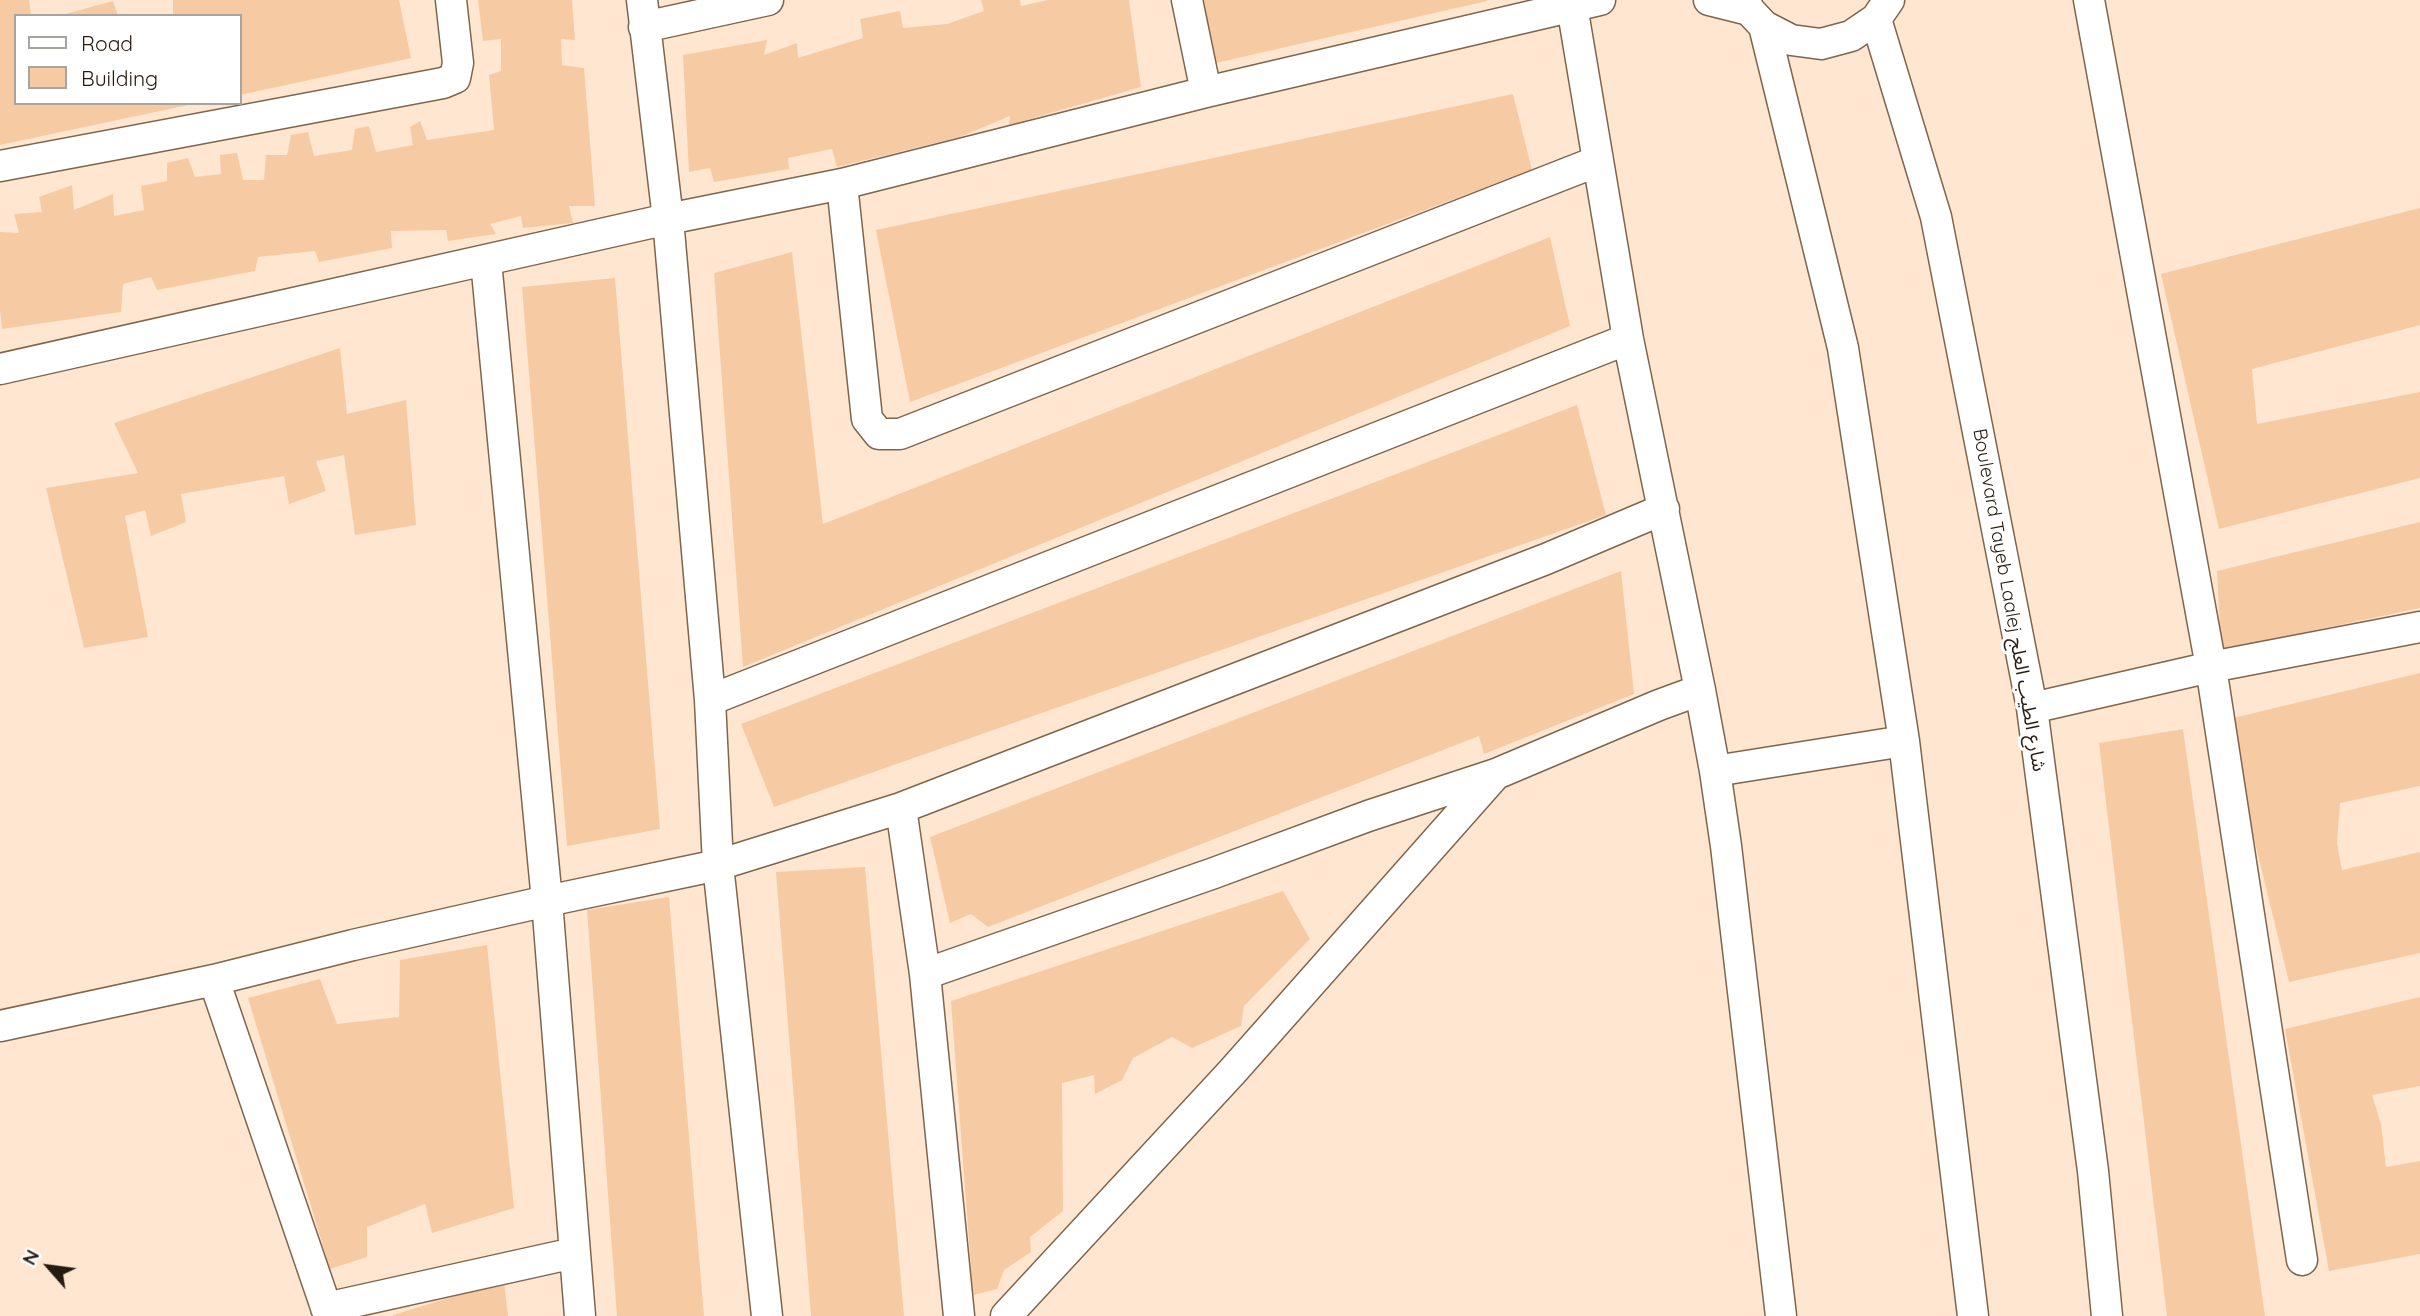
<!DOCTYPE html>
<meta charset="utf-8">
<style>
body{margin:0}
#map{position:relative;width:2420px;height:1316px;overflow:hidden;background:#fee6d1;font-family:Quicksand,sans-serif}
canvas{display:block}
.legend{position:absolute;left:14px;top:14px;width:228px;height:91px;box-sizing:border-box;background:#fff;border:2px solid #a8a4a0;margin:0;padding:9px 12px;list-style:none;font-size:21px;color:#261b11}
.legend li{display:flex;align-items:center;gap:14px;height:35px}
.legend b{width:35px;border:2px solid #a8a4a0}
.north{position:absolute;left:14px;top:1232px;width:70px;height:70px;-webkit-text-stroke:5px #fff;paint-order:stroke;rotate:298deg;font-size:19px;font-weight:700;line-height:28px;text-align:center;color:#261b11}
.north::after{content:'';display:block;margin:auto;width:24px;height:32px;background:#261b11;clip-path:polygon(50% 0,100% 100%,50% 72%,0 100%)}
</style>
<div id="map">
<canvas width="2420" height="1316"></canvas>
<ul class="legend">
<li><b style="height:9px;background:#fff"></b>Road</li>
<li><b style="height:19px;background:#f6cba4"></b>Building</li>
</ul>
<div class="north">N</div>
</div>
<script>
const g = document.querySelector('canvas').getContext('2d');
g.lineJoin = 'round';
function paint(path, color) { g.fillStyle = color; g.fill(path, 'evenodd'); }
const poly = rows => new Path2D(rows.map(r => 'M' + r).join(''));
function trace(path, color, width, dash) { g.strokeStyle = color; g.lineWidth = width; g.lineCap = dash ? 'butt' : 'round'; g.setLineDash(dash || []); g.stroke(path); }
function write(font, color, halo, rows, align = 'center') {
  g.font = font + ' Quicksand,"Noto Sans Arabic",sans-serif'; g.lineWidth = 6; g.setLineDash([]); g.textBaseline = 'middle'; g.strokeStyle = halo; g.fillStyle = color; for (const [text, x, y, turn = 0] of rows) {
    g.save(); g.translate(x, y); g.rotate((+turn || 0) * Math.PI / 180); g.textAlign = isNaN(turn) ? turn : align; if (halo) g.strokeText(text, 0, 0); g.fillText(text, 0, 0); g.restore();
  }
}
const building = poly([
 [0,0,29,0,31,16,16,16,16,103,193,104,0,145],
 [173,0,399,0,411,58,240,95,240,16,173,16],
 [478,0,572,0,575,40,561,39,562,65,584,68,595,206,569,206,573,223,523,228,521,216,490,224,496,234,448,241,446,230,391,231,392,248,319,262,315,251,258,257,255,271,157,290,151,277,123,284,121,312,2,329,0,310,0,232,19,233,14,214,42,212,39,197,72,185,74,210,113,194,114,216,144,210,141,186,167,181,167,163,188,158,195,177,221,174,220,155,237,153,243,180,264,180,266,155,287,155,291,135,308,132,314,156,352,150,355,129,369,126,376,152,413,145,410,127,420,121,427,140,494,130,489,75,501,71,501,39,483,41],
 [981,0,1020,0,1021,6,1048,0,1129,0,1141,87,1009,125,1010,116,960,137,837,167,832,149,788,158,789,169,714,182,710,168,689,172,683,55,767,40,764,55,797,43,798,58,863,38,860,19,900,11,903,28,947,24,984,11],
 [1202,0,1487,0,1487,1,1216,63],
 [113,1,118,16,62,16,62,15],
 [1513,94,1532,170,910,402,876,230],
 [2420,208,2420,325,2252,369,2257,424,2420,392,2420,478,2219,529,2161,274],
 [1550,237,1570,326,743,667,714,273,792,252,823,524],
 [615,278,660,829,567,846,522,287],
 [340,348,347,414,406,400,416,525,355,535,344,455,316,461,326,491,289,504,284,476,181,494,186,522,151,536,145,510,125,516,148,637,84,648,46,488,138,473,114,423],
 [1577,405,1606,515,774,807,741,724],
 [2420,522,2420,608,2221,650,2217,571],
 [1621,571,1634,694,1484,754,1479,736,988,927,971,914,950,923,930,837],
 [2420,673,2420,786,2340,803,2337,843,2342,870,2420,852,2420,953,2289,982,2225,720],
 [2183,729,2265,1316,2167,1316,2099,743],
 [865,867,904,1316,811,1316,776,872],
 [1283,891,1310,939,1244,1006,1241,1026,1192,1048,1172,1037,1133,1058,1122,1080,1095,1094,1094,1075,1062,1083,1063,1211,1030,1237,1031,1252,1004,1270,997,1289,973,1295,951,1001],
 [669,897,704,1316,617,1316,587,910],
 [487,945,514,1208,432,1233,425,1204,367,1227,367,1257,330,1269,248,998,320,979,337,1024,399,1017,400,960],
 [2420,997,2420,1086,2372,1095,2381,1124,2386,1167,2420,1161,2420,1254,2329,1271,2285,1029],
 [504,1281,508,1316,393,1316,393,1315]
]);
const street = poly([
 [642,0,668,219,710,700,718,865,767,1316],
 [1187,0,1206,92],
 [1571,0,1628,339,1700,690,1715,771],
 [1709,0,1749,10],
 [1745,0,1749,10,1764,26,1791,40,1821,44,1851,36,1876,19,1889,0],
 [2089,0,2211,667,2302,1260],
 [1876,19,1936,217,2032,708,2093,1171,2107,1316],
 [1764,26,1843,348,1904,741,1973,1316],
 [644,27,768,0],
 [0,166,443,83,455,78,458,63,451,0],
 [842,184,867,419,879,434,900,434,1598,161],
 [486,261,547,901,580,1316],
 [0,369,668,219,842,184,1206,92,1600,0],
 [710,700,1628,339],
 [2032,708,2211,667,2420,627],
 [901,808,925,974,959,1316],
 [925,974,1214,873,1368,816,1496,774,1659,705,1700,690],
 [214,980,329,1316],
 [0,1026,214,980,353,945,547,901,718,865,901,808,1546,559,1664,509],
 [326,1308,574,1253],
 [1006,1316,1232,1072,1494,776],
 [1781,1316,1726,846,1715,771,1904,741]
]);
const streetNames = [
 ["Boulevard Tayeb Laalej شارع الطيب العلج",2009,600,80]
];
paint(building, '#f6cba4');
trace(street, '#7f654d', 33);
trace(street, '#fff', 30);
write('19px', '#261b11', '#fff', streetNames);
</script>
